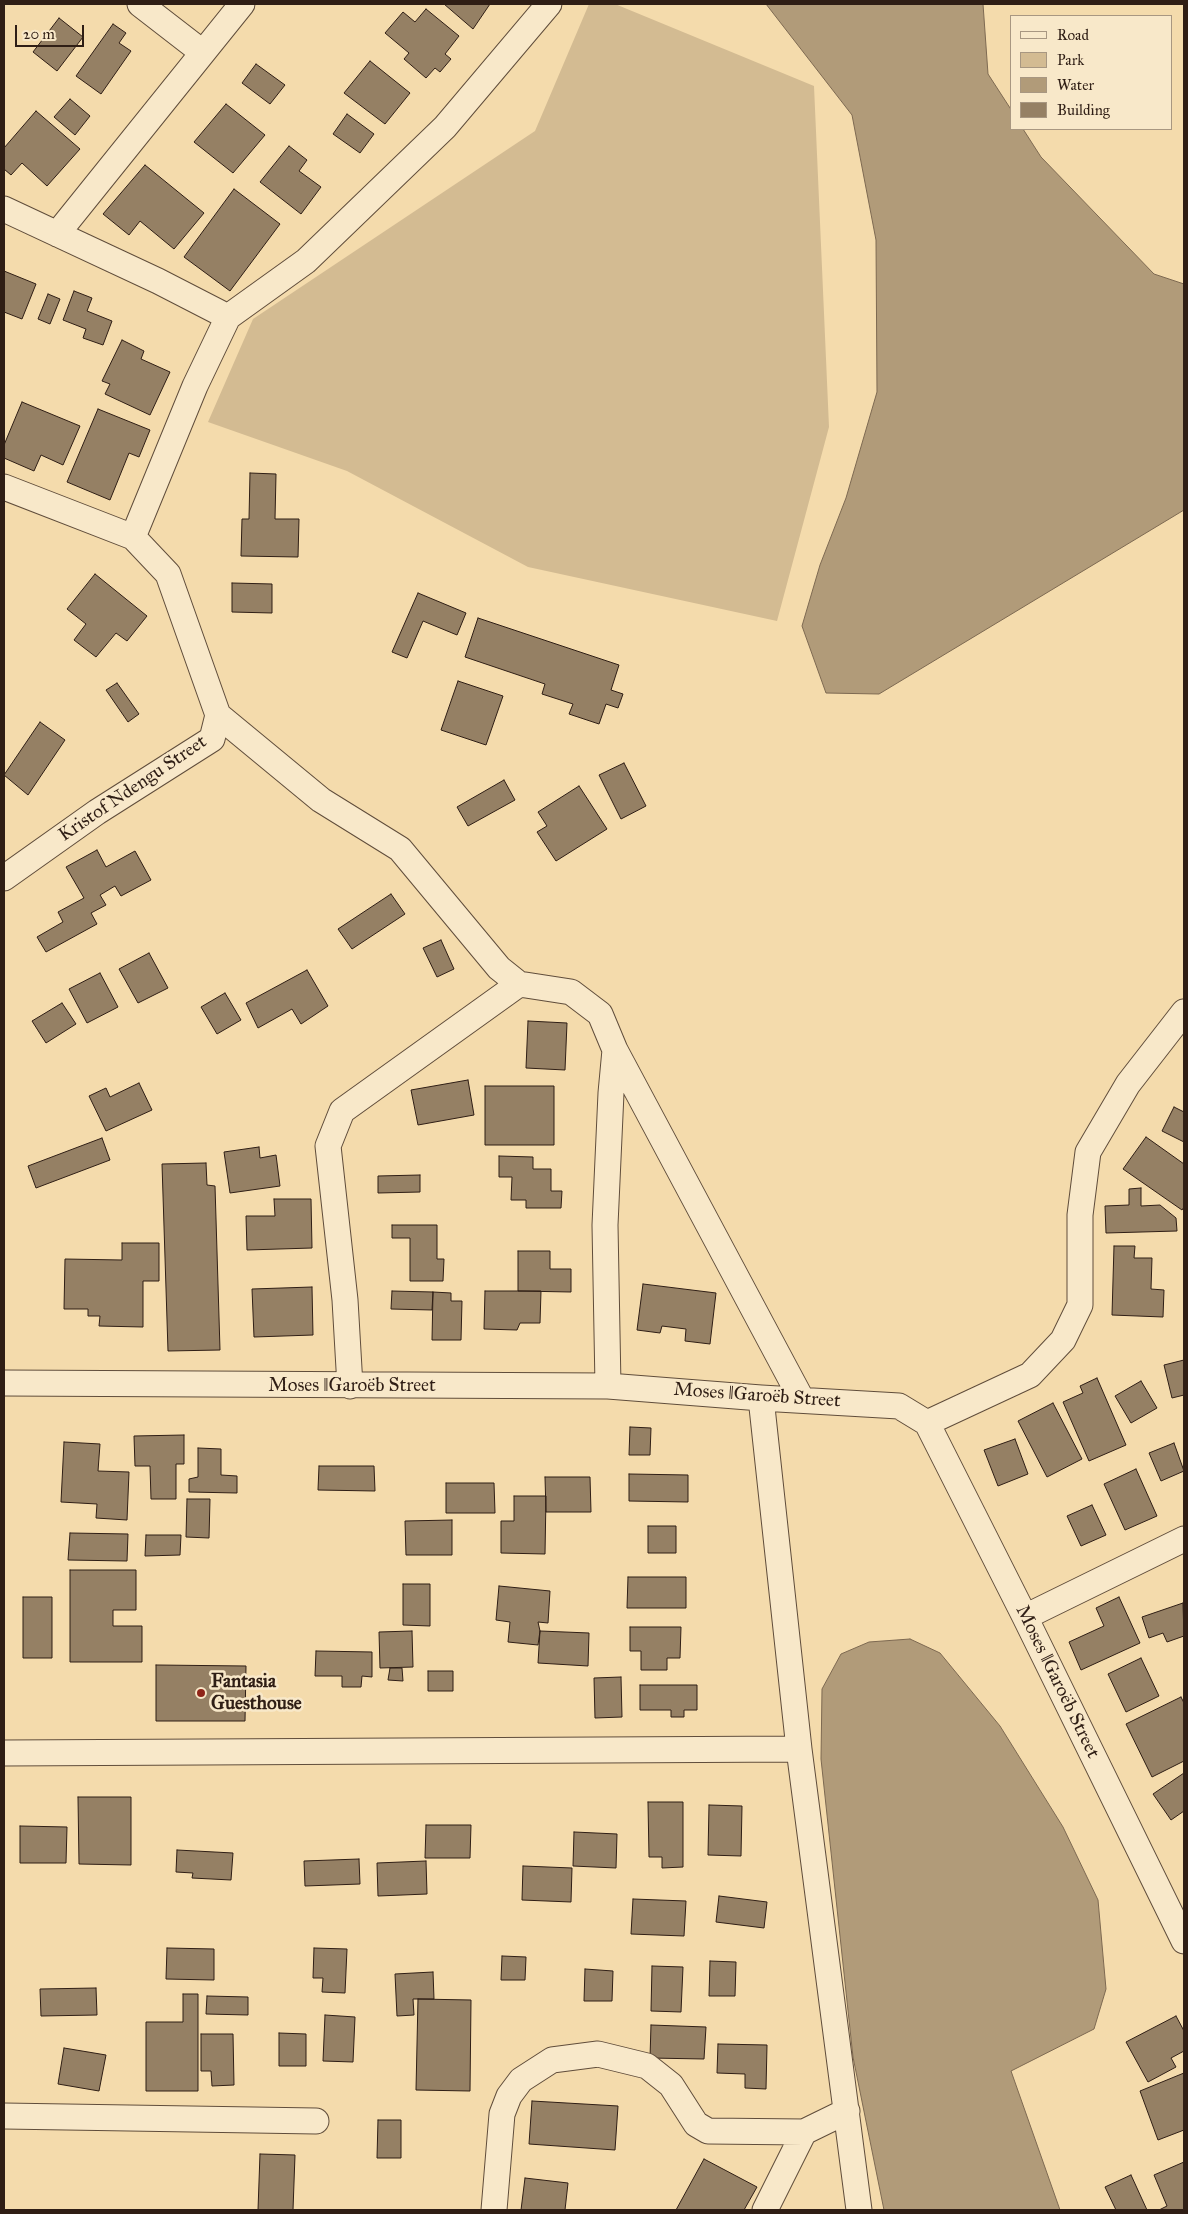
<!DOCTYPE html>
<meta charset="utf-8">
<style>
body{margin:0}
#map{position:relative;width:1188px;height:2214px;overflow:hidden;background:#f4dbac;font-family:"IM FELL Great Primer",serif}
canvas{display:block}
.frame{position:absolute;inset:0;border:5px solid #2f1e15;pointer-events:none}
.legend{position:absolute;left:1010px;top:15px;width:162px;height:115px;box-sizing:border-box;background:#f8e8c9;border:1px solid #a89781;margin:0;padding:6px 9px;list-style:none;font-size:15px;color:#2f1e15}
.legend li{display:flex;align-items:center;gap:10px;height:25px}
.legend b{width:25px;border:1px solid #a89781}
.scale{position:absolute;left:15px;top:25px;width:69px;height:22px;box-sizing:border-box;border:2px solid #2f1e15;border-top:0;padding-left:6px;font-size:15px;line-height:18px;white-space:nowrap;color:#2f1e15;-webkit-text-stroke:4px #f8e8c9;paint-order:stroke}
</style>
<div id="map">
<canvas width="1188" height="2214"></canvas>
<div class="frame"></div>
<ul class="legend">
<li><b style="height:6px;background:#f8e8c9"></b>Road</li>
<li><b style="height:14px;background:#d3bb92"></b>Park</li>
<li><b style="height:14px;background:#b19b79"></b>Water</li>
<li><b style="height:14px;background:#958064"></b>Building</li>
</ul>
<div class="scale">20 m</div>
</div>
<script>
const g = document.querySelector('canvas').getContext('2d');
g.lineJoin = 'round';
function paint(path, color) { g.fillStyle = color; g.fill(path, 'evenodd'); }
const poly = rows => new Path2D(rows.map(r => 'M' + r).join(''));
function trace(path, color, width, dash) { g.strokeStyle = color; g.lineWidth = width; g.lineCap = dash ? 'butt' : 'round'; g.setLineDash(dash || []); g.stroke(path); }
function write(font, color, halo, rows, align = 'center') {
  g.font = font + ' "IM FELL Great Primer",serif'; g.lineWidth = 5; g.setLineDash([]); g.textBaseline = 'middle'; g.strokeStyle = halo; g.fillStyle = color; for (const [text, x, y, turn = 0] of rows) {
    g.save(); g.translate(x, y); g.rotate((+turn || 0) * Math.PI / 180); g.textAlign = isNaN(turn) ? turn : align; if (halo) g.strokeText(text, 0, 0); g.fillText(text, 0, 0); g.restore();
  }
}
const green = poly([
 [589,4,615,4,814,86,829,427,777,621,528,567,347,471,208,422,253,319,535,131]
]);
const water = poly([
 [766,4,983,4,988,74,1012,111,1012,129,1023,129,1041,157,1154,274,1184,284,1184,510,879,694,826,693,802,626,820,565,846,498,877,392,876,240,852,115,766,4],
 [910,1639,940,1653,1000,1726,1063,1827,1098,1900,1106,1989,1094,2029,1011,2071,1060,2210,884,2210,853,2057,821,1759,822,1689,841,1654,869,1642,910,1639]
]);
const building = poly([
 [444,4,490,4,473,29,444,4],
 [426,9,459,36,445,54,451,59,440,72,435,68,426,78,404,59,409,53,385,33,403,12,415,22,426,9],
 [59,18,83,37,57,71,33,52,59,18],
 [113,24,126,33,119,43,131,51,101,94,76,76,113,24],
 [370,61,410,93,385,124,344,93,370,61],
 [256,64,285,85,270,104,242,83,256,64],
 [70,99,90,116,75,135,54,117,70,99],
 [226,104,265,135,233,173,194,142,226,104],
 [36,111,80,149,47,186,22,163,11,175,4,169,4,148,36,111],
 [347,114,374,134,360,153,333,134,347,114],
 [289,146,307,160,299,171,321,187,301,214,260,182,289,146],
 [145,165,204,213,174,249,140,221,129,235,103,214,145,165],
 [234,189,280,224,230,291,184,257,234,189],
 [4,271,36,284,22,319,4,312,4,271],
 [74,291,92,298,87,311,112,321,103,345,83,338,86,329,63,320,74,291],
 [48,294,60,299,50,324,38,319,48,294],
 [122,340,144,351,141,359,170,372,150,415,105,394,110,384,102,381,122,340],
 [22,402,80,426,63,465,41,455,34,471,4,458,4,445,22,402],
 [98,409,150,430,139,457,129,453,110,500,67,482,98,409],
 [250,473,276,474,275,519,299,519,298,557,241,556,242,519,249,519,250,473],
 [95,574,147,616,127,641,116,633,96,657,74,640,86,624,67,609,95,574],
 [232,583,272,584,272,613,232,612,232,583],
 [418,593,466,613,457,635,423,621,407,658,392,652,418,593],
 [478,618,619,665,611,690,623,694,618,708,606,704,599,724,569,714,573,704,542,694,545,684,465,657,478,618],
 [458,681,503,696,486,745,441,730,458,681],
 [117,683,139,714,128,722,106,690,117,683],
 [40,722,65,740,28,795,4,775,40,722],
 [624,763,646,806,621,819,599,775,624,763],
 [504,780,515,800,468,826,457,807,504,780],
 [579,786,607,829,556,861,537,832,547,826,538,812,579,786],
 [97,850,106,867,135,851,151,880,121,896,115,886,100,895,106,905,91,913,97,924,46,952,37,937,63,922,58,912,84,898,66,867,97,850],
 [391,894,405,914,352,949,338,929,391,894],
 [441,940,454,969,437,977,423,948,441,940],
 [149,953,168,988,138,1003,119,969,149,953],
 [307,970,328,1006,301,1024,292,1009,258,1028,246,1003,307,970],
 [100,973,118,1007,87,1023,69,989,100,973],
 [225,993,241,1020,217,1034,201,1007,225,993],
 [62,1003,76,1024,46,1043,32,1021,62,1003],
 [528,1021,567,1023,565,1070,526,1068,528,1021],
 [468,1080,474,1115,418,1125,411,1090,468,1080],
 [139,1083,152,1110,106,1131,89,1096,106,1088,110,1097,139,1083],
 [485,1086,554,1086,554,1145,485,1145,485,1086],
 [1174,1107,1184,1112,1184,1142,1162,1131,1174,1107],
 [1146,1137,1184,1164,1184,1207,1182,1210,1123,1169,1146,1137],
 [102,1138,110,1160,36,1188,28,1166,102,1138],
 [259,1147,260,1158,276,1155,280,1186,230,1193,224,1152,259,1147],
 [499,1156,533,1157,533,1169,551,1169,551,1191,562,1191,561,1208,526,1208,526,1200,511,1200,512,1177,499,1177,499,1156],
 [206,1163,207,1185,215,1186,220,1350,168,1351,162,1164,206,1163],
 [420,1175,420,1192,378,1193,378,1176,420,1175],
 [1141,1188,1141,1206,1160,1205,1176,1218,1177,1231,1106,1233,1105,1206,1129,1205,1129,1189,1141,1188],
 [274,1199,311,1199,312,1248,247,1250,246,1216,275,1216,274,1199],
 [392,1225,437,1225,437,1259,444,1259,443,1281,410,1281,410,1238,392,1238,392,1225],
 [122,1243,159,1243,159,1281,143,1281,143,1327,99,1326,100,1316,88,1316,88,1309,64,1309,65,1259,122,1260,122,1243],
 [1114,1246,1135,1246,1134,1258,1152,1258,1151,1289,1164,1290,1163,1317,1112,1315,1114,1246],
 [518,1251,550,1251,550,1269,571,1269,571,1292,518,1291,518,1251],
 [643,1284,716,1293,710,1344,685,1341,686,1329,662,1326,660,1333,637,1330,643,1284],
 [312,1287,313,1335,254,1337,252,1289,312,1287],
 [392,1291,433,1292,432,1310,391,1309,392,1291],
 [485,1291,541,1291,540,1323,520,1323,517,1330,484,1329,485,1291],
 [433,1292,451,1293,451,1301,462,1301,461,1340,432,1340,433,1292],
 [1184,1360,1184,1395,1172,1398,1164,1365,1184,1360],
 [1097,1378,1126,1445,1089,1461,1063,1402,1083,1393,1080,1386,1097,1378],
 [1141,1381,1157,1408,1131,1423,1115,1396,1141,1381],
 [1053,1403,1082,1459,1047,1477,1018,1421,1053,1403],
 [630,1427,651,1428,650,1455,629,1455,630,1427],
 [184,1435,184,1464,176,1464,176,1499,151,1499,150,1466,135,1466,134,1436,184,1435],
 [1015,1439,1028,1474,998,1486,984,1450,1015,1439],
 [64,1442,100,1444,98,1471,129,1472,127,1520,96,1518,97,1504,61,1502,64,1442],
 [1174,1443,1184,1471,1161,1481,1149,1453,1174,1443],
 [198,1448,221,1449,221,1475,237,1476,237,1493,189,1492,189,1479,198,1477,198,1448],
 [319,1466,374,1466,375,1491,318,1490,319,1466],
 [1136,1469,1157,1516,1125,1530,1104,1484,1136,1469],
 [629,1474,688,1475,688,1502,629,1501,629,1474],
 [545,1477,590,1477,591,1512,546,1512,545,1477],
 [446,1483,494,1483,495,1513,446,1513,446,1483],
 [514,1496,546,1496,545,1554,501,1553,501,1521,514,1521,514,1496],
 [187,1499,210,1499,209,1538,186,1537,187,1499],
 [1092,1505,1106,1535,1081,1546,1067,1516,1092,1505],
 [452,1520,452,1555,406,1555,405,1521,452,1520],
 [648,1526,676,1526,676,1553,648,1553,648,1526],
 [70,1533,128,1534,127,1561,68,1560,70,1533],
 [146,1535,181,1535,180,1555,145,1556,146,1535],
 [70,1570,136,1570,136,1610,113,1610,113,1626,142,1626,142,1662,70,1662,70,1570],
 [628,1577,686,1577,686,1608,627,1608,628,1577],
 [403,1584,430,1584,430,1626,403,1625,403,1584],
 [499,1586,550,1591,548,1623,538,1622,540,1631,538,1645,508,1642,510,1622,496,1620,499,1586],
 [23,1597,52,1597,52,1658,23,1658,23,1597],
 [1119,1597,1140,1643,1081,1670,1069,1642,1104,1626,1096,1608,1119,1597],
 [1183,1603,1184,1636,1167,1642,1163,1633,1149,1638,1142,1617,1183,1603],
 [630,1627,681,1627,680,1658,667,1658,667,1670,641,1670,641,1651,630,1651,630,1627],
 [412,1631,413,1667,380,1668,379,1632,412,1631],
 [540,1631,589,1633,588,1666,538,1663,540,1631],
 [316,1651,372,1652,372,1677,362,1676,361,1687,342,1687,342,1676,315,1676,316,1651],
 [1141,1658,1159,1696,1126,1712,1108,1674,1141,1658],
 [156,1665,246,1666,245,1721,156,1721,156,1665],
 [390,1668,402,1668,403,1681,388,1680,390,1668],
 [428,1671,453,1671,453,1691,428,1691,428,1671],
 [621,1677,622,1717,595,1718,594,1678,621,1677],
 [640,1685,697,1685,697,1710,684,1710,684,1717,671,1717,671,1710,640,1710,640,1685],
 [1181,1697,1184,1703,1184,1761,1152,1777,1126,1724,1181,1697],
 [1184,1773,1184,1811,1171,1820,1153,1794,1184,1773],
 [78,1797,131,1797,131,1865,79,1864,78,1797],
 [648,1802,683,1802,683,1867,662,1868,662,1857,649,1857,648,1802],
 [709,1805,742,1806,741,1856,708,1855,709,1805],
 [426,1825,471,1825,470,1858,425,1858,426,1825],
 [20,1826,67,1827,66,1863,20,1863,20,1826],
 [574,1832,617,1834,616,1868,573,1866,574,1832],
 [177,1850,233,1853,231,1880,192,1878,193,1873,176,1872,177,1850],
 [359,1859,360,1884,305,1886,304,1861,359,1859],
 [426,1861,427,1894,378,1896,377,1863,426,1861],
 [523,1866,572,1868,571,1902,522,1900,523,1866],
 [719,1896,767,1902,764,1928,716,1922,719,1896],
 [633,1899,686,1901,684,1936,631,1934,633,1899],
 [167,1948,214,1949,214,1980,166,1979,167,1948],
 [314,1948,347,1949,345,1993,322,1992,323,1978,313,1978,314,1948],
 [502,1956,526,1957,525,1980,501,1980,502,1956],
 [710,1961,736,1962,735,1996,709,1996,710,1961],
 [652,1966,683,1967,681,2012,651,2011,652,1966],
 [585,1969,613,1971,612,2001,584,2001,585,1969],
 [433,1972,434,1999,413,1999,414,2015,397,2016,395,1974,433,1972],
 [96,1988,97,2015,41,2016,40,1989,96,1988],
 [183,1994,198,1994,198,2091,146,2091,146,2022,183,2022,183,1994],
 [207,1996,248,1997,248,2015,206,2014,207,1996],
 [418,1999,471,2000,470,2091,416,2090,418,1999],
 [325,2015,355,2017,353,2062,323,2061,325,2015],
 [1176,2016,1184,2031,1184,2051,1171,2058,1176,2067,1148,2082,1126,2042,1176,2016],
 [651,2025,706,2027,704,2059,650,2058,651,2025],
 [279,2033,306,2034,306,2066,279,2066,279,2033],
 [201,2034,233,2034,234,2085,212,2086,211,2071,201,2071,201,2034],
 [718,2044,767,2045,766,2089,745,2088,745,2074,717,2073,718,2044],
 [64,2048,106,2055,99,2091,58,2084,64,2048],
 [1184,2073,1184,2130,1158,2140,1140,2091,1184,2073],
 [532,2101,618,2106,615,2150,529,2144,532,2101],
 [378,2120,401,2120,401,2158,377,2158,378,2120],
 [260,2154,295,2155,293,2210,258,2210,260,2154],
 [704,2159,757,2187,744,2210,676,2210,704,2159],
 [1184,2162,1184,2210,1159,2210,1167,2206,1154,2175,1184,2162],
 [1131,2175,1147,2210,1116,2210,1105,2187,1131,2175],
 [525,2178,568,2183,565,2210,521,2210,525,2178]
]);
const minor = poly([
 [140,4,202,52],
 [4,209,158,281,228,317],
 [57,234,242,4],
 [4,487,133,537,168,574,218,715,212,739,97,812,4,878],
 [133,537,195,386,228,317,306,261,445,127,549,4],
 [218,715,321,800,400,849,499,968,519,984,571,992,600,1014,615,1050,611,1093,605,1225,608,1386],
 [615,1050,802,1400],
 [4,1383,608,1386,761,1398,899,1406,927,1423,1025,1617,1184,1941],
 [350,1386,345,1300,328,1146,342,1111,519,984],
 [761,1398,799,1749,859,2210],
 [927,1423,1030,1375,1063,1340,1080,1305,1080,1215,1088,1152,1128,1084,1184,1012],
 [1025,1617,1184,1539],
 [4,1753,799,1749],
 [4,2116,316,2121],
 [494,2210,502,2114,509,2096,521,2080,552,2060,598,2054,647,2066,671,2085,696,2124,708,2131,804,2132,847,2111],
 [765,2210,804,2132]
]);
const markers = [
 [201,1693,5,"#8f2418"]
];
const streetNames = [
 ["Kristof Ndengu Street",133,789,-34],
 ["Moses ǁGaroëb Street",352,1386],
 ["Moses ǁGaroëb Street",757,1396,4],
 ["Moses ǁGaroëb Street",1057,1682,64]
];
const poiNames = [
 ["Fantasia",211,1682],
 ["Guesthouse",211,1704]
];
paint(green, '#d3bb92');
paint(water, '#b19b79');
trace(water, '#7d6951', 1);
paint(building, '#958064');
trace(building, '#2f1e15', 1);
trace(minor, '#604d3b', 27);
trace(minor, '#f8e8c9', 25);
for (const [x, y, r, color] of markers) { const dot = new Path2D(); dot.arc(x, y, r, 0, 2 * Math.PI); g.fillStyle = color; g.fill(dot); trace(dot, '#f8e8c9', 2); }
write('19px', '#2f1e15', '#f8e8c9', streetNames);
write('bold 19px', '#2f1e15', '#f8e8c9', poiNames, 'left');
</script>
